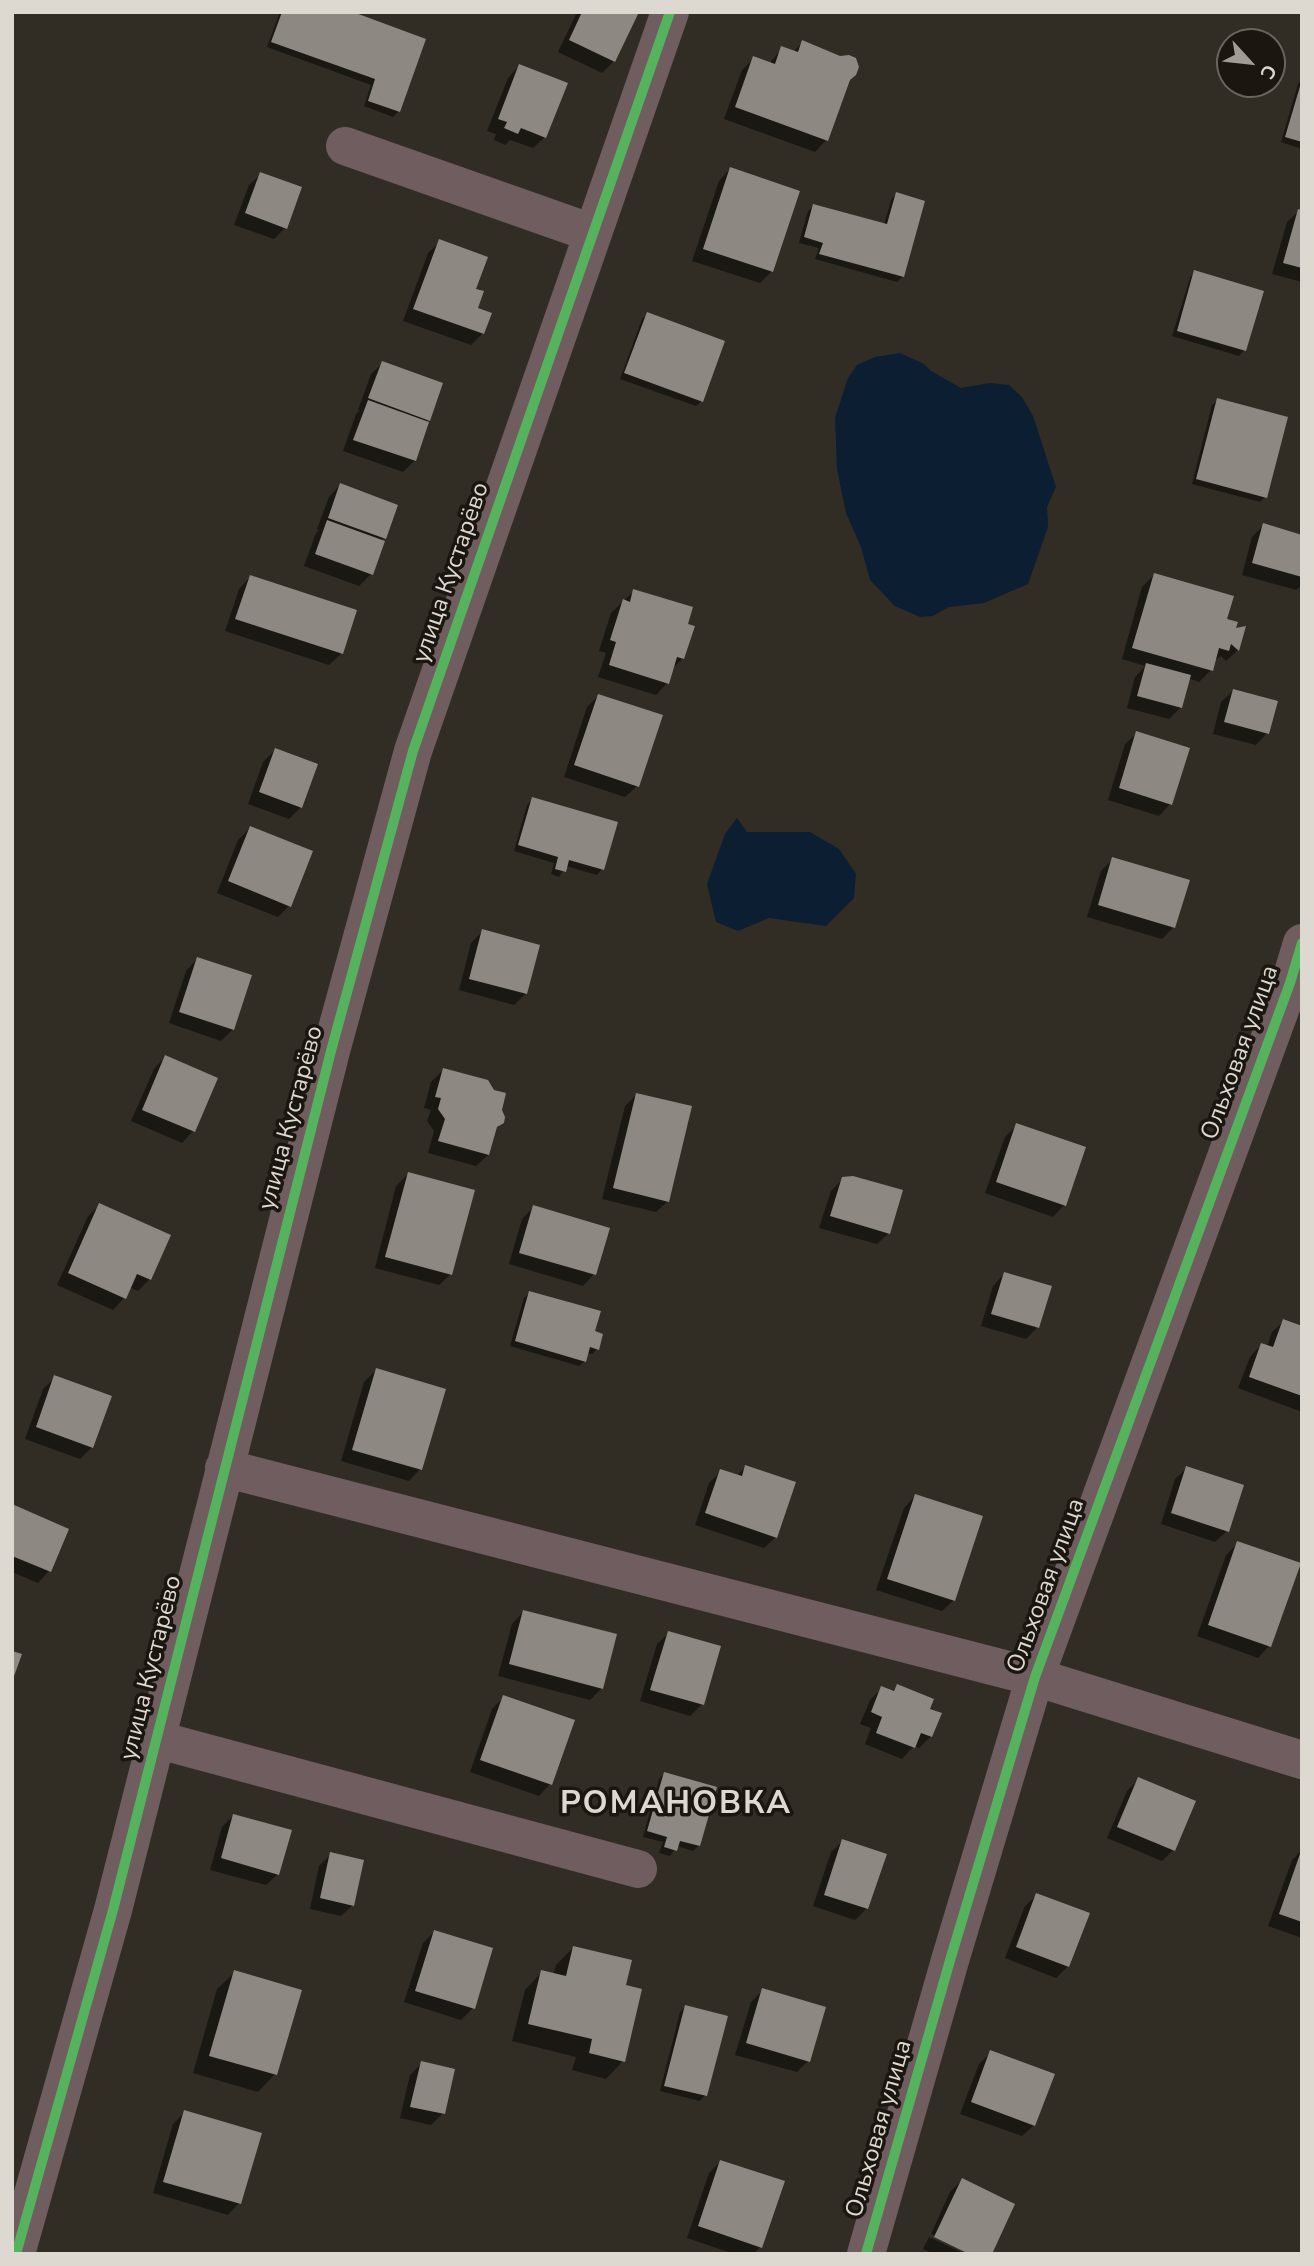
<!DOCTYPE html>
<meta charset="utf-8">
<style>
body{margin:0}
#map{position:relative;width:1314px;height:2266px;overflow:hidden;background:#312d24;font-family:"Nunito Sans",sans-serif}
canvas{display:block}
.frame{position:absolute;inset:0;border:14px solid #ded9d0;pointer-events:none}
.north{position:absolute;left:1216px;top:28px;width:70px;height:70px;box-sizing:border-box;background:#1b1710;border:2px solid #69655d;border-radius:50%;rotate:117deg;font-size:19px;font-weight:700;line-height:28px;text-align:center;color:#ded9d0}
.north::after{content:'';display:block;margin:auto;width:24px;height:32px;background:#a19d94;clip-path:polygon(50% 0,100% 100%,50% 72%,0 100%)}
</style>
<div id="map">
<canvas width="1314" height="2266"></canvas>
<div class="frame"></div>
<div class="north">С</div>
</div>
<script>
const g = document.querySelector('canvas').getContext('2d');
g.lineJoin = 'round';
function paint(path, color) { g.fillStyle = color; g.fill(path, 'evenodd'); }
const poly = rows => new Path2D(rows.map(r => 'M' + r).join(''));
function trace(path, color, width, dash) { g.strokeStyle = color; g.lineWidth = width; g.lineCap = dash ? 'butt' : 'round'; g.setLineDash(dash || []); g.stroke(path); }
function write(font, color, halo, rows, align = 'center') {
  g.font = font + ' "Nunito Sans",sans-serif'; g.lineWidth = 7; g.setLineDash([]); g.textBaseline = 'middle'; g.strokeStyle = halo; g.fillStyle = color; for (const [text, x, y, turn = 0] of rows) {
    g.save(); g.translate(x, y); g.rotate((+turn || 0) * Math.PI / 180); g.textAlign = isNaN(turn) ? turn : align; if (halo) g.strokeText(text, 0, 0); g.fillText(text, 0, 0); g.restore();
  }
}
const water = poly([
 [900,353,924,364,931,371,961,388,990,383,1009,385,1022,397,1033,416,1056,487,1047,507,1048,527,1028,584,984,603,949,607,933,616,920,617,895,606,870,580,861,547,846,513,837,469,835,418,848,378,857,365,875,357],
 [737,818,747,832,810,832,839,849,856,874,854,898,826,926,769,918,738,931,716,922,707,884,725,834]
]);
const shadow = poly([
 [280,12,347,12,399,111,393,117,364,106,371,85,267,47],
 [577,12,637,12,614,61,602,73,558,52],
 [803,42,848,80,826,140,815,152,724,119,742,70,754,58,769,64,782,48,793,52],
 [519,66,545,137,533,148,510,140,505,145,494,140,496,134,487,131,508,78],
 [1302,80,1302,149,1281,142,1298,84],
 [730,169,772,271,760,283,692,261,719,181],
 [261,174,285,228,274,239,234,225,249,185],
 [896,194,923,202,902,277,897,282,815,259,819,248,799,243,808,211,814,206,884,225,891,200],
 [1299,211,1302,212,1302,282,1272,274,1287,222],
 [440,242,474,290,483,333,471,345,403,321,428,253],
 [1195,272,1244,350,1239,356,1172,336,1190,278],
 [648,314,702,401,696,406,620,379,642,319],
 [383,363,428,420,425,423,415,460,403,472,343,451,356,414,360,410,358,410,371,374],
 [1218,400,1265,497,1260,502,1192,484,1212,405],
 [340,485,384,538,380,541,371,574,359,586,304,566,316,533,319,530,317,529,329,497],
 [1264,525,1302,536,1302,585,1296,590,1242,575,1252,537],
 [1154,575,1225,620,1233,631,1244,629,1238,650,1226,661,1221,656,1214,661,1211,670,1199,682,1188,678,1181,707,1169,719,1127,708,1135,677,1145,666,1122,659,1142,587],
 [250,577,354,612,341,654,329,665,225,631,239,589],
 [634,591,686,625,682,659,672,669,667,683,656,695,598,677,606,653,599,651,611,613],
 [1233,691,1267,733,1256,745,1213,734,1221,702],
 [598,696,637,786,625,797,564,777,587,707],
 [1137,733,1170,804,1159,816,1108,800,1125,744],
 [275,750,301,807,289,819,248,804,263,762],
 [533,799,616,823,602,869,597,875,566,866,559,877,551,874,554,863,514,851,527,805],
 [250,828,289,906,278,917,217,893,238,840],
 [1113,859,1174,927,1162,939,1087,917,1101,871],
 [483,931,526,993,514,1005,459,990,471,943],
 [197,959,233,1029,221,1041,169,1023,186,971],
 [165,1057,193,1131,182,1143,131,1121,154,1069],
 [443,1070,500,1110,502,1123,494,1130,488,1155,476,1166,428,1153,434,1131,427,1121,431,1110,424,1108,431,1082],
 [636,1095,668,1201,656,1212,602,1199,625,1106],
 [1017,1125,1064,1205,1053,1217,985,1193,1005,1137],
 [408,1174,451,1274,439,1285,375,1268,396,1186],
 [843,1179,889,1233,877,1244,819,1228,831,1191],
 [100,1205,150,1279,138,1291,129,1287,124,1298,113,1310,57,1285,88,1216],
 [534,1207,594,1274,583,1286,509,1264,522,1219],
 [1004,1274,1038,1327,1026,1339,981,1326,993,1286],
 [530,1293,593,1332,597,1349,592,1354,587,1353,585,1361,579,1366,510,1346,524,1298],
 [1284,1321,1302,1327,1302,1412,1238,1388,1250,1357,1261,1345,1267,1347,1272,1332],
 [376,1370,420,1469,409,1481,341,1461,364,1382],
 [55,1377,92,1447,80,1459,25,1439,43,1389],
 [745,1467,776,1537,764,1548,695,1525,709,1483,721,1471,737,1476],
 [1187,1468,1227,1531,1215,1542,1161,1524,1175,1479],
 [915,1496,954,1600,942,1611,876,1590,904,1508],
 [12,1506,67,1530,49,1571,38,1583,12,1572],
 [1238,1543,1269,1646,1258,1658,1197,1636,1226,1555],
 [523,1612,602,1688,590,1700,498,1676,512,1624],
 [669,1633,702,1704,690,1716,640,1701,657,1644],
 [897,1686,927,1709,931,1736,919,1748,914,1746,902,1759,865,1744,871,1728,860,1724,870,1700,882,1688,891,1692],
 [504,1697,550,1784,539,1796,470,1772,492,1709],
 [664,1774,699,1845,693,1851,677,1846,670,1856,659,1853,663,1842,643,1837,659,1779],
 [1139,1779,1173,1850,1162,1861,1107,1838,1127,1791],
 [233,1816,278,1874,266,1885,210,1870,222,1827],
 [843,1841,884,1855,866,1909,855,1920,813,1906,831,1852],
 [1302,1850,1302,1938,1268,1926,1292,1860],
 [331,1854,353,1905,341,1916,310,1909,319,1866],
 [1037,1895,1068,1966,1056,1978,1005,1958,1025,1906],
 [434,1932,473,2008,461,2020,404,2002,423,1943],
 [573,1948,624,1986,623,2061,606,2079,572,2070,576,2057,512,2041,525,1990,542,1972,553,1975,556,1965],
 [235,1972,275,2074,258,2092,193,2073,217,1989],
 [763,1990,808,2061,797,2072,735,2055,751,2002],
 [685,2007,705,2095,700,2101,660,2091,680,2012],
 [991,2052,1034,2125,1022,2136,960,2114,979,2064],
 [422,2063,443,2113,431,2125,400,2118,410,2075],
 [185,2112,239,2203,228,2215,153,2193,173,2124],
 [720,2162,760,2247,754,2254,734,2254,687,2238,709,2173],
 [962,2180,973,2254,931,2234,950,2192],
 [929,2237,965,2254,934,2254,923,2249]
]);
const building = poly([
 [282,12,353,12,426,39,400,112,368,101,375,79,271,42],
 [582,12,639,12,615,62,569,40],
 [802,40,840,56,849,55,856,58,859,67,856,75,850,80,828,141,735,107,753,56,775,64,781,46,798,52],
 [519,64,568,83,546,138,521,128,518,134,504,128,507,122,498,119],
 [1301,83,1302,83,1302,142,1285,137],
 [730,167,800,191,773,272,703,249],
 [260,172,302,187,287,229,245,213],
 [896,192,925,201,904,277,819,254,823,243,804,237,813,204,887,224],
 [1298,209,1302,210,1302,268,1283,263],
 [439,239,488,257,476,289,484,291,478,308,492,313,484,334,413,309],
 [1194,270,1264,291,1246,351,1177,331],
 [647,312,725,341,703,402,624,373],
 [382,361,443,383,430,421,368,398],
 [1217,398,1288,417,1267,498,1196,479],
 [368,400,429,422,416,461,353,440],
 [340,483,398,505,386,539,328,518],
 [327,520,385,541,373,575,315,554],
 [1263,523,1302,535,1302,577,1252,563],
 [1154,573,1234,596,1227,619,1238,622,1236,628,1246,626,1239,651,1231,644,1229,651,1219,648,1213,671,1132,648],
 [250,575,357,610,343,654,235,619],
 [633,589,693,607,688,624,695,626,684,659,677,657,669,684,609,665,616,642,610,640,623,599,630,602],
 [1146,663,1191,675,1182,708,1137,696],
 [1233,689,1278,701,1269,734,1224,722],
 [598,694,663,715,639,787,574,765],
 [1136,731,1190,748,1172,805,1119,788],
 [275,748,318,764,302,808,259,792],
 [532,797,618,822,604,870,569,860,566,872,555,869,558,857,518,845],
 [250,826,313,851,291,907,228,881],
 [1112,857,1190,880,1175,928,1098,905],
 [482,929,540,945,527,994,469,979],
 [197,957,252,975,234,1030,179,1012],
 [165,1055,218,1078,195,1132,142,1110],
 [443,1068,488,1080,494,1090,506,1093,502,1110,505,1117,504,1123,497,1127,489,1155,438,1141,445,1119,438,1109,441,1098,435,1097],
 [636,1093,692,1106,669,1202,613,1188],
 [1016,1123,1086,1147,1066,1206,996,1182],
 [408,1172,475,1190,452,1275,385,1257],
 [853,1176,903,1190,890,1234,830,1216,842,1177],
 [99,1203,171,1235,151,1280,137,1274,126,1299,68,1273],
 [533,1205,610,1228,596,1275,519,1253],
 [1004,1272,1052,1286,1039,1328,991,1314],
 [529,1291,601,1311,595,1331,603,1334,599,1350,590,1347,586,1362,515,1341],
 [1283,1319,1302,1326,1302,1396,1249,1377,1261,1343,1273,1347],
 [376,1368,446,1389,422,1470,352,1450],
 [54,1375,112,1396,93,1448,36,1427],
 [745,1465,796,1482,777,1538,705,1513,720,1469,742,1476],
 [1186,1466,1244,1485,1229,1532,1171,1513],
 [915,1494,983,1516,955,1601,887,1579],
 [12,1504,69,1529,51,1572,12,1556],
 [1237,1541,1301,1563,1271,1647,1208,1625],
 [523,1610,617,1634,603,1689,509,1664],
 [668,1631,721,1646,704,1705,650,1690],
 [12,1651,22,1654,13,1679,12,1679],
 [897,1684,934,1699,930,1709,942,1713,932,1737,921,1733,915,1748,876,1733,882,1717,871,1712,881,1686,894,1691],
 [503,1695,575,1720,552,1785,480,1760],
 [664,1772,717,1787,700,1846,680,1841,677,1851,664,1847,667,1837,647,1831],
 [1138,1777,1196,1801,1175,1851,1117,1827],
 [233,1814,292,1830,279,1875,221,1858],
 [842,1839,887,1854,868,1909,824,1895],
 [1301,1851,1302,1851,1302,1922,1279,1914],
 [330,1852,364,1860,354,1906,320,1898],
 [1036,1893,1090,1913,1069,1967,1016,1947],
 [434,1930,493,1948,475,2009,415,1991],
 [573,1946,632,1960,626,1985,642,1989,625,2062,589,2053,592,2039,528,2024,541,1970,566,1976],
 [234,1970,302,1990,277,2075,209,2056],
 [762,1988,826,2007,810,2062,746,2043],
 [685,2005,728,2016,707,2096,664,2086],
 [990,2050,1055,2074,1035,2126,971,2102],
 [421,2061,455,2069,445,2114,410,2107],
 [184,2110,262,2133,241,2204,163,2182],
 [720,2160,785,2181,762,2248,698,2226],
 [962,2178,1015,2204,992,2254,969,2254,934,2237]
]);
const minor = poly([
 [345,146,592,233],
 [224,1468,1035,1677,1302,1760],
 [155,1739,638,1869],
 [16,2254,113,1910,331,1051,413,751,670,12],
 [866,2254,951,1957,1035,1677,1290,983,1302,943]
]);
const cycleway = poly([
 [16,2254,113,1910,331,1051,413,751,670,12],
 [866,2254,951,1957,1035,1677,1290,983,1302,943]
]);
const streetNames = [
 ["улица Кустарёво",452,573,-71],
 ["Ольховая улица",1241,1053,-70],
 ["улица Кустарёво",292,1118,-75],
 ["Ольховая улица",1047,1586,-70],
 ["улица Кустарёво",152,1668,-76],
 ["Ольховая улица",880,2129,-74]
];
const districtNames = [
 ["РОМАНОВКА",676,1805]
];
paint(water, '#0b1e32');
paint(shadow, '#0007');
paint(building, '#8e8882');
trace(minor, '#705d60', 38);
trace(cycleway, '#56b35d', 10);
write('24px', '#ded9d0', '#1b1710', streetNames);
g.letterSpacing = '2px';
write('bold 32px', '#ded9d0', '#1b1710', districtNames);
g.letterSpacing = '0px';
</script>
